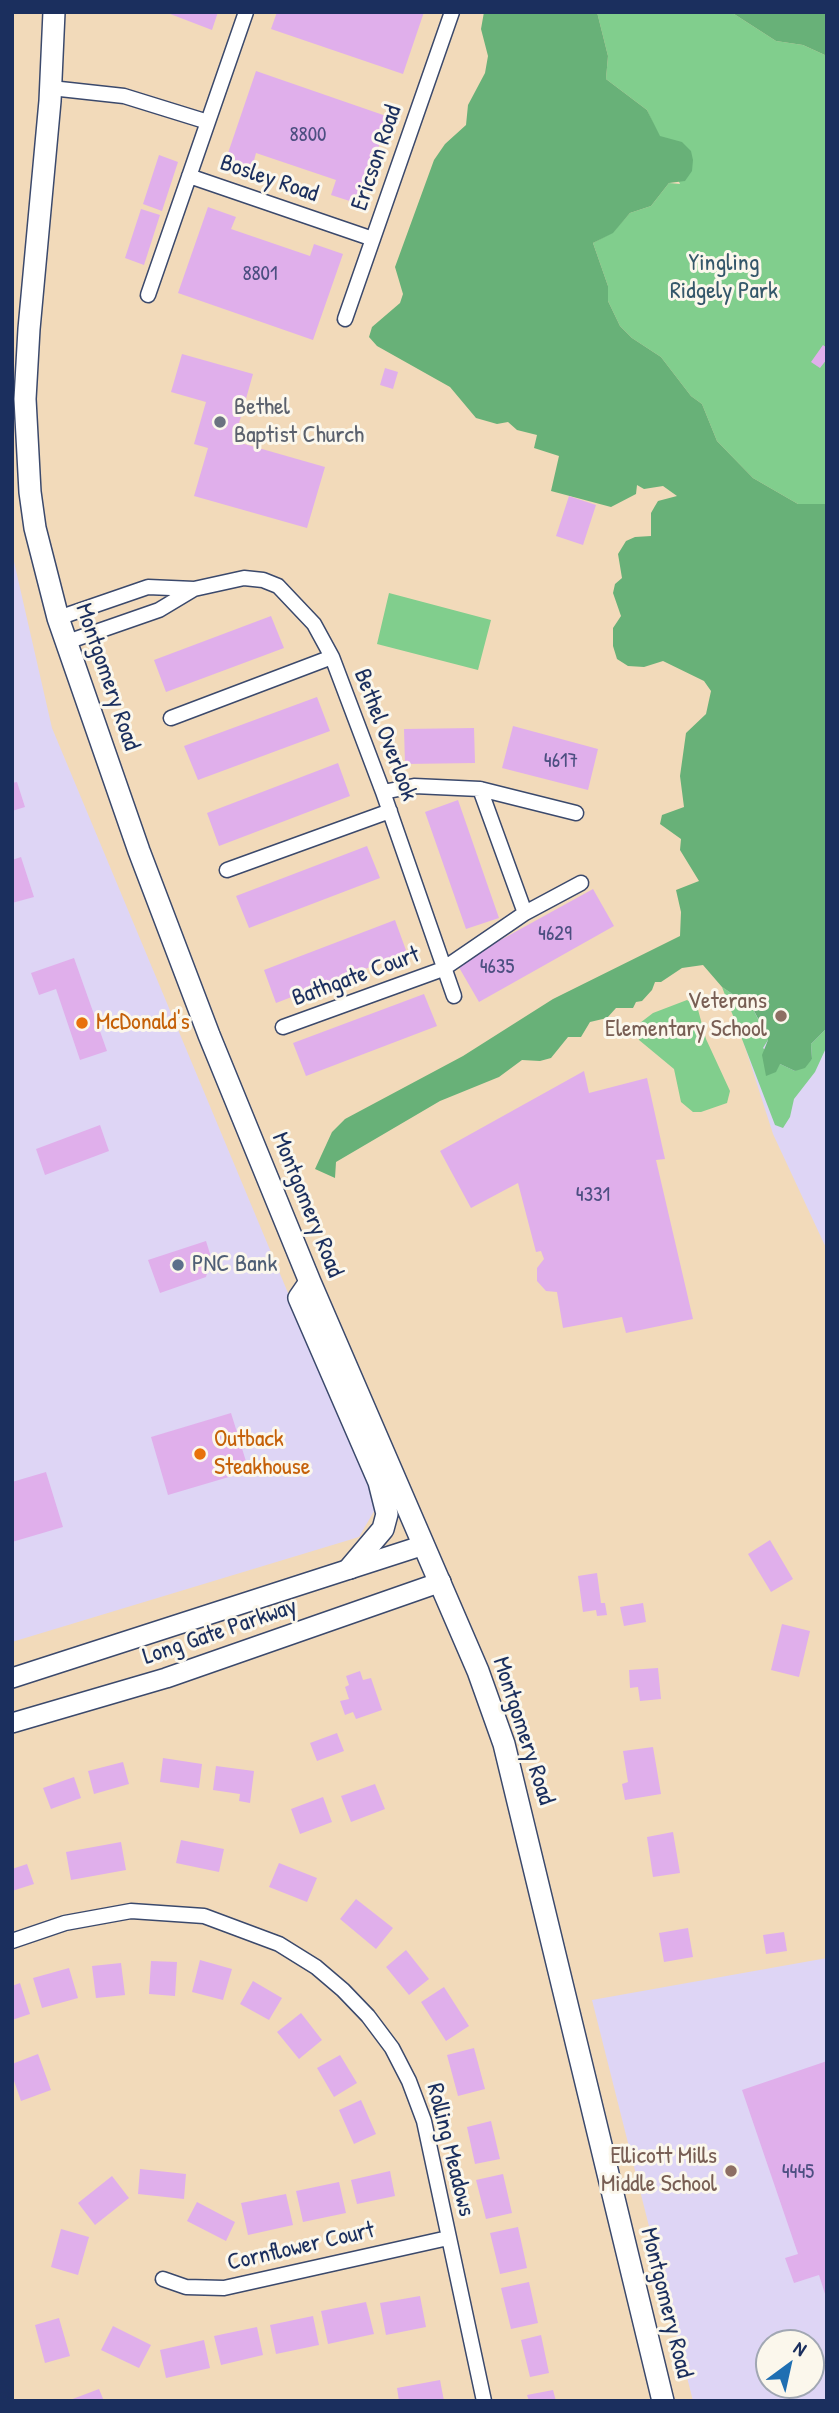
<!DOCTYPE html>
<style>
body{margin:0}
#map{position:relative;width:839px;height:2413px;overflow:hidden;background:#f2daba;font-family:"Patrick Hand",sans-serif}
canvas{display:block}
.frame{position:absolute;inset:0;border:14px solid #1b2f5e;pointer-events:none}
.north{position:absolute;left:755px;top:2329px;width:70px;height:70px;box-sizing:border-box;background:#fbf7ec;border:2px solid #a1a7b3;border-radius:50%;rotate:33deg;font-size:19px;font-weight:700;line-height:28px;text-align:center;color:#1b2f5e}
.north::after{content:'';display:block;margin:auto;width:24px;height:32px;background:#1f6fb2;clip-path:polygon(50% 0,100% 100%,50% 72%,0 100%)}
</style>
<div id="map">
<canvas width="839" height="2413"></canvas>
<div class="frame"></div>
<div class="north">N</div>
</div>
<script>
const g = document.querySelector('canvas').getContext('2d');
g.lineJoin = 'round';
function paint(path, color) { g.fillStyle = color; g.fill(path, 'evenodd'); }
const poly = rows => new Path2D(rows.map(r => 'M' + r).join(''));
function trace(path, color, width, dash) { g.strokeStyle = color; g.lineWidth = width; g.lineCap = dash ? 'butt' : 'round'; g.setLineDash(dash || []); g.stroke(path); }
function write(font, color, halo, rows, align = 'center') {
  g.font = font + ' "Patrick Hand",sans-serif'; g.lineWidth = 6; g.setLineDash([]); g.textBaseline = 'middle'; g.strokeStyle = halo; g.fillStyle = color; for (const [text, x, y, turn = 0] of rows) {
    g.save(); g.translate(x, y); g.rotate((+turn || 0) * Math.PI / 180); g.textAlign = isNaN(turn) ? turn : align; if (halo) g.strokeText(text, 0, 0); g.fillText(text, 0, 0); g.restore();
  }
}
const built = poly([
 [12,553,52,728,377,1506,359,1537,12,1642],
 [827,745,827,1250,773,1134,697,897],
 [827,1958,827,2401,693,2401,592,2000],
 [769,2343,811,2343,811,2385,769,2385]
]);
const green = poly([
 [597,12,731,12,776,41,803,45,827,56,827,504,798,504,753,478,717,441,702,404,691,396,661,357,632,338,620,326,608,301,608,286,593,243,613,232,630,213,651,206,669,183,680,184,647,110,606,79,608,56],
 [389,593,491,620,478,670,377,644],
 [722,987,752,1007,762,1027,768,1031,768,1040,763,1048,780,1064,795,1071,812,1059,811,1044,827,1028,826,1048,815,1072,794,1099,790,1117,783,1128,775,1125],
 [687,1000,697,1006,706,1039,730,1091,727,1103,701,1112,693,1112,681,1102,674,1069,639,1040,636,1026,653,1013]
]);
const forest = poly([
 [484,12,597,12,608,56,606,79,647,110,660,136,682,142,691,151,693,160,692,171,685,181,669,183,651,206,630,213,613,233,593,243,608,286,608,301,620,326,632,338,661,357,691,396,702,404,717,441,753,478,798,504,827,504,827,1028,811,1044,812,1059,805,1068,795,1071,780,1064,776,1072,766,1076,762,1055,768,1040,768,1031,763,1028,752,1007,722,987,703,965,682,968,661,982,655,982,652,990,642,1001,636,1002,633,1008,616,1008,607,1018,590,1022,581,1037,568,1037,551,1058,540,1061,522,1060,499,1077,440,1101,336,1162,335,1178,315,1169,332,1132,345,1119,463,1056,553,999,680,936,681,912,676,890,699,881,680,850,681,839,660,824,662,815,684,807,680,776,686,733,706,714,711,691,704,681,663,661,644,667,628,666,617,659,613,646,613,628,621,616,613,593,615,584,622,578,618,554,626,541,635,537,651,536,651,513,655,506,658,501,677,496,663,486,644,489,637,485,636,494,611,507,551,491,559,456,534,448,537,435,517,430,508,422,497,424,476,418,450,387,377,346,369,337,372,327,400,303,403,294,395,267,434,160,445,144,466,125,468,105,485,73,488,56,481,29],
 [731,12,827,12,827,56,803,45,776,41]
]);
const building = poly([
 [165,12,218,12,212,30],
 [277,12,424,12,403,74,271,29],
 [256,71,389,117,359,204,331,195,336,180,256,153,252,168,226,159],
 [159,155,178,162,162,211,143,204],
 [208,207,236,217,231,229,310,256,314,244,343,254,313,340,178,293],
 [141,209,160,215,144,265,125,258],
 [823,345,827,348,827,359,820,368,811,362],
 [182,354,253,374,234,441,325,467,307,528,194,496,208,448,194,444,206,402,171,392],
 [385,368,398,372,393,389,380,385],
 [569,496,596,505,583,545,556,536],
 [271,616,284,648,166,692,154,660],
 [317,697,330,731,198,780,184,746],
 [513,726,598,749,588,790,502,768],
 [474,728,475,763,405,764,404,729],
 [338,763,350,796,219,846,207,813],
 [17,782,25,807,12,811,12,783],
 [458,800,499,918,466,929,425,812],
 [367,846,380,878,249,928,236,896],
 [21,857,34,897,12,903,12,860],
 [593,889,614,926,479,1002,457,964],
 [395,920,407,953,276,1003,264,970],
 [74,958,107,1051,80,1060,56,989,39,995,31,973],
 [424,994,437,1026,306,1076,293,1043],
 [584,1071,589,1093,647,1078,665,1159,656,1160,693,1319,626,1333,622,1317,563,1328,557,1292,546,1291,537,1281,537,1268,544,1259,541,1251,536,1252,518,1183,471,1208,440,1151],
 [100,1125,109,1151,45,1175,36,1149],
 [206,1241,211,1257,204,1260,208,1270,206,1277,160,1293,148,1260],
 [231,1413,249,1471,168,1495,151,1437],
 [46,1472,63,1527,12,1542,12,1482],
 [770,1540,793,1579,771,1592,748,1554],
 [597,1573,601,1603,605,1603,607,1615,597,1616,596,1610,583,1612,578,1576],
 [643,1603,646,1622,624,1626,620,1607],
 [782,1624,810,1631,799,1677,771,1670],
 [658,1668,661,1699,640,1701,638,1687,630,1688,629,1670],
 [360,1671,363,1680,371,1678,382,1710,356,1719,353,1712,345,1715,340,1701,349,1699,345,1687,349,1685,346,1676],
 [337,1733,344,1751,317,1761,310,1743],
 [653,1747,661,1794,625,1800,622,1784,628,1782,623,1751],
 [163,1758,202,1764,199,1788,160,1782],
 [123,1762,129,1784,94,1794,88,1771],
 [216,1766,254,1771,250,1803,239,1801,240,1794,213,1790],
 [74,1777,81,1798,51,1809,43,1788],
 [375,1784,385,1809,351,1822,341,1796],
 [323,1797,332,1822,300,1834,291,1809],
 [673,1832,680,1873,653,1877,647,1837],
 [181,1840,224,1849,219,1872,176,1863],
 [121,1842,126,1870,71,1880,66,1852],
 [279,1863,317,1878,307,1902,269,1887],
 [27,1864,34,1884,12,1891,12,1869],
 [356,1899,393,1928,376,1949,340,1919],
 [688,1928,693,1957,664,1962,659,1933],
 [784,1932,787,1951,766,1954,763,1935],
 [406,1950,429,1979,409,1995,386,1967],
 [200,1960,232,1969,223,2000,192,1992],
 [151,1961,177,1962,175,1996,149,1994],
 [121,1963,125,1995,96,1998,92,1966],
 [69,1968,78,1998,42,2008,33,1978],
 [253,1981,282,1998,269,2020,240,2004],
 [20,1983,30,2014,12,2020,12,1986],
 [444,1987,469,2026,446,2041,421,2002],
 [301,2013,322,2040,299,2059,277,2032],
 [474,2048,485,2089,458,2096,447,2055],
 [38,2054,51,2090,21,2101,12,2075,12,2064],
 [340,2055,357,2083,334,2097,317,2068],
 [827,2061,827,2297,826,2297,819,2275,794,2283,785,2258,798,2254,742,2090],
 [361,2100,376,2134,354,2144,339,2110],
 [491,2121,500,2159,475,2164,467,2127],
 [140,2169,186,2174,184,2199,138,2194],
 [390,2171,395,2196,357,2204,351,2180],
 [503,2174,512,2213,486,2219,476,2180],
 [112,2176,129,2198,95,2225,78,2203],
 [339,2182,346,2213,303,2222,296,2191],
 [286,2194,293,2225,248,2235,241,2203],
 [197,2202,235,2222,226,2241,187,2221],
 [518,2227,527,2268,500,2274,490,2233],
 [61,2229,89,2237,78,2275,51,2267],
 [529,2282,538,2323,511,2329,501,2288],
 [420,2296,426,2327,386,2335,380,2303],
 [366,2302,374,2334,328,2344,321,2311],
 [313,2316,319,2345,276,2354,270,2325],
 [59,2318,70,2356,45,2363,35,2325],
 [113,2326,151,2345,139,2368,101,2350],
 [257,2327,263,2355,221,2365,214,2336],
 [541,2335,549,2373,530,2377,521,2340],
 [204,2340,210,2368,166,2378,160,2350],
 [440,2380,444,2401,399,2401,397,2388],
 [99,2389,104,2401,70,2401,70,2400],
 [553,2390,556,2401,529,2401,527,2395]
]);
const minor = poly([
 [51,88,124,96,208,122],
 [189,176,373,239],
 [148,295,246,12],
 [345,319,452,12],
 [194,589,244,578,263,580,278,586,314,624,332,657,383,792,454,996],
 [58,618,148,587,194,589,159,610,67,642],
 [171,718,332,657],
 [480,789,576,813],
 [227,870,390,811],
 [525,913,581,883],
 [283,1027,443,969,525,913,480,789,414,786,383,792],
 [12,1941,65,1923,131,1911,204,1916,279,1944,316,1967,343,1990,368,2016,392,2048,409,2081,424,2121,484,2401],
 [163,2279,186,2287,224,2288,448,2238]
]);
const tertiary = poly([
 [12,1678,424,1545],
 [12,1723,166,1678,441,1582]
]);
const secondary = poly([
 [54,12,50,101,29,329,25,399,30,492,35,528,58,618,139,851,209,1035,310,1282,478,1671,504,1744,663,2401],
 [310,1282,299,1298,379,1482,387,1514,383,1529,350,1568]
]);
const markers = [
 [220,422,7,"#6b7280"],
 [781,1016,7,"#8d6e63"],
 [82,1023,7,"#e8710a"],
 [178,1265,7,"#5c6f8a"],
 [200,1454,7,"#e8710a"],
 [731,2171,7,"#8d6e63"]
];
const numberNames = [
 ["8800",308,135],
 ["8801",260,274],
 ["4617",561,761],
 ["4629",555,934],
 ["4635",497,967],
 ["4331",593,1195],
 ["4445",798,2172]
];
const streetNames = [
 ["Ericson Road",377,158,-71],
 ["Bosley Road",269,179,19],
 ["Montgomery Road",107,677,71],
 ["Bethel Overlook",385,735,69],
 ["Bathgate Court",356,977,-20],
 ["Montgomery Road",307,1205,68],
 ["Long Gate Parkway",220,1632,-19],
 ["Montgomery Road",523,1731,72],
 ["Rolling Meadows",450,2150,76],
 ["Cornflower Court",301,2247,-13],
 ["Montgomery Road",666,2303,76]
];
const parkNames = [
 ["Yingling",724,264],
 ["Ridgely Park",724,292]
];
const worshipNames = [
 ["Bethel",234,408],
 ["Baptist Church",234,436]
];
const educationNames = [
 ["Veterans",767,1002],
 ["Elementary School",767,1030],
 ["Ellicott Mills",717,2157],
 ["Middle School",717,2185]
];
const foodNames = [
 ["McDonald's",96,1023],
 ["Outback",214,1440],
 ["Steakhouse",214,1468]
];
const serviceNames = [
 ["PNC Bank",192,1265]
];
paint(built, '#ded5f5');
paint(green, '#81ce8d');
paint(forest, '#68b178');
paint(building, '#e0afeb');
trace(minor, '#3b496c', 17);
trace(tertiary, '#3b496c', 22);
trace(secondary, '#3b496c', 24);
trace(minor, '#fff', 14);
trace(tertiary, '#fff', 19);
trace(secondary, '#fff', 21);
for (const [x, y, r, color] of markers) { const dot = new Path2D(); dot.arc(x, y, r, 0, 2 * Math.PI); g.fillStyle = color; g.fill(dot); trace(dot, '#fbf7ec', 2.5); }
write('21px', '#4c4f81', null, numberNames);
write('24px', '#1b2f5e', '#fbf7ec', streetNames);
write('24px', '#34576a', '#fbf7ec', parkNames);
write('24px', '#5b616d', '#fbf7ec', worshipNames, 'left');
write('24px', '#785e54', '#fbf7ec', educationNames, 'right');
write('24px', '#c56008', '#fbf7ec', foodNames, 'left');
write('24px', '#4e5e75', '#fbf7ec', serviceNames, 'left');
</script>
